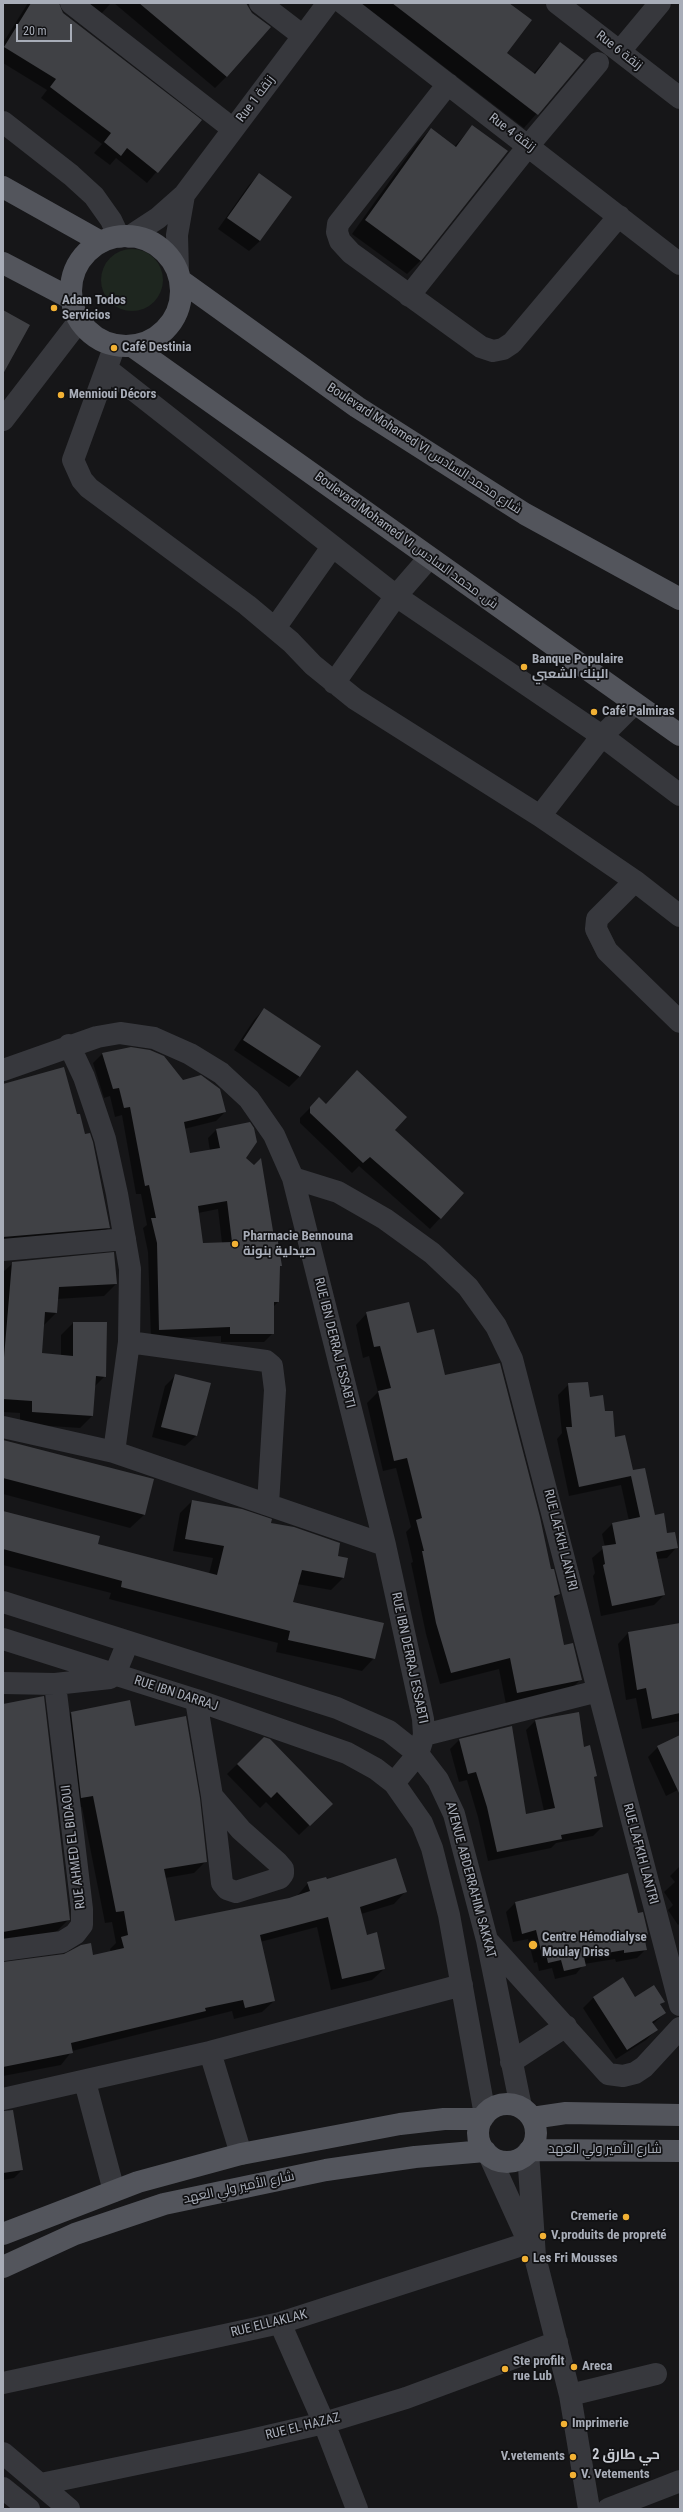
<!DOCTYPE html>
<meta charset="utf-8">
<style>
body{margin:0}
#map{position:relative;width:683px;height:2512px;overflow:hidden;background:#161618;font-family:"Roboto Condensed",sans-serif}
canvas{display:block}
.frame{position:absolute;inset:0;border:4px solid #a8adb8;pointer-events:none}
.scale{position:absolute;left:16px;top:24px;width:56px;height:18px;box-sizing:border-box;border:2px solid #a8adb8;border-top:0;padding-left:5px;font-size:12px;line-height:14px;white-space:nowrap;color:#a8adb8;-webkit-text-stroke:3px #111113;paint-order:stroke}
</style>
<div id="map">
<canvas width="683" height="2512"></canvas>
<div class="frame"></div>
<div class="scale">20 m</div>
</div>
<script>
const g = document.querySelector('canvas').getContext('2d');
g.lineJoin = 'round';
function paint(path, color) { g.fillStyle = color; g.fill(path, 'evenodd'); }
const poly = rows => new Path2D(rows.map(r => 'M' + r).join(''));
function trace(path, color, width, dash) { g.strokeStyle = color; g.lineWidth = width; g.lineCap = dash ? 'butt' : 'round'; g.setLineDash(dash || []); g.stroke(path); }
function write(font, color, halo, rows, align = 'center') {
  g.font = font + ' "Roboto Condensed",Cairo,sans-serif'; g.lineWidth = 3.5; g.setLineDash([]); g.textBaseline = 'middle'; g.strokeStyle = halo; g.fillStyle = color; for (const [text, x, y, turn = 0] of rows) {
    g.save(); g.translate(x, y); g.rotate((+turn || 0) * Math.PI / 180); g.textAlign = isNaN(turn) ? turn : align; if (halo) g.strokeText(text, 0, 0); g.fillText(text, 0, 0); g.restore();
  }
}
const green = poly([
 '101 280a31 31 0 1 1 62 0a31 31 0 1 1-62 0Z'
]);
const shadow = poly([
 [28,3,58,3,63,14,200,121,147,183,116,158,110,165,94,153,102,144,41,98,47,90,3,63,3,43],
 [88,3,111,3,101,14],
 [114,3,244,3,227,76,215,88],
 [361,3,508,3,505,53,533,74,560,43,583,60,524,128],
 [472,127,507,152,420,261,407,274,352,234,417,143,431,129,454,147],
 [259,175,260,241,249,251,218,229,249,185],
 [264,1009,320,1046,299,1077,289,1087,234,1050,254,1020],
 [102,1054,182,1081,225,1112,216,1121,184,1129,189,1154,210,1151,208,1138,217,1129,244,1158,281,1265,279,1268,278,1302,273,1307,273,1333,264,1342,221,1342,221,1336,151,1339,148,1252,143,1228,147,1225,141,1194,136,1194,122,1115,115,1117,110,1096,104,1098,93,1063],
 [218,1209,222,1243,202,1244,198,1213],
 [3,1091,109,1227,99,1238,3,1247],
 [319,1099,325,1105,394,1130,463,1193,430,1229,359,1166,352,1173,300,1123,300,1118],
 [114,1254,116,1284,104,1296,57,1299,56,1313,44,1325,41,1354,61,1356,61,1335,73,1323,105,1376,94,1387,92,1416,80,1428,20,1424,20,1413,3,1412,3,1272,13,1263],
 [367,1313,416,1334,444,1377,550,1570,559,1594,553,1600,563,1646,581,1679,570,1690,506,1704,499,1669,440,1684,426,1634,411,1563,413,1562,406,1532,411,1527,396,1468,383,1471,367,1403,378,1392,369,1356,363,1358,356,1325],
 [176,1375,210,1384,196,1436,185,1446,152,1437,165,1386],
 [569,1384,589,1398,604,1412,614,1438,655,1516,677,1547,667,1558,657,1559,664,1595,654,1605,601,1616,593,1576,595,1573,592,1558,605,1547,602,1534,612,1524,629,1521,621,1485,569,1496,557,1439,562,1433,558,1395],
 [3,1441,153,1480,144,1515,130,1528,3,1494],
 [192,1501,270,1523,337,1556,343,1578,331,1590,297,1584,292,1603,374,1658,362,1671,276,1652,278,1643,109,1599,111,1593,3,1565,3,1512,97,1545,209,1574,213,1558,173,1551,180,1513],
 [680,1624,680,1721,642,1729,636,1698,626,1700,618,1644,628,1633],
 [3,1705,68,1920,56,1932,3,1941],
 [71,1713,134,1727,206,1861,194,1873,165,1878,174,1922,289,1898,297,1896,308,1883,326,1881,405,1892,394,1904,361,1914,366,1936,384,1969,372,1980,331,1990,317,1927,260,1942,274,2001,262,2012,234,2019,232,2011,72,2051,61,2065,3,2076,3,1963,92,1956,111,1952,110,1949,116,1943,112,1922,105,1923,82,1807,70,1809,60,1724],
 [578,1713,584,1748,596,1776,593,1778,602,1827,593,1836,556,1843,551,1848,488,1861,478,1817,467,1780,459,1782,450,1749,459,1740,525,1815,544,1811,526,1730,535,1721],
 [680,1736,680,1789,666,1796,648,1757,658,1747],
 [264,1738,331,1804,299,1835,266,1802,260,1808,227,1774],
 [680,1866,680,1923,678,1925,668,1910,673,1905,664,1892,675,1882,670,1876],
 [627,1874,637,1914,647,1935,644,1938,646,1949,637,1958,616,1962,615,1959,584,1964,576,1974,555,1979,552,1968,539,1971,537,1962,534,1963,528,1939,513,1942,506,1912,515,1903],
 [594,1997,664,2001,660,2005,665,2013,653,2024,656,2030,646,2040,616,2059,583,2008],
 [3,2127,22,2170,14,2178,3,2180]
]);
const building = poly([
 [31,3,59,3,63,13,202,120,158,173,127,148,121,156,104,142,111,133,50,87,56,79,4,47],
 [139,3,246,3,252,13,271,27,227,77],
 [392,3,509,3,532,20,507,53,535,74,560,42,584,60,538,115],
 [472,125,508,151,421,261,365,220,431,128,456,147],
 [259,173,292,197,260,241,227,218],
 [3,310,30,325,3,374],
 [264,1008,321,1046,300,1077,243,1040],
 [131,1047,150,1050,164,1056,183,1080,201,1075,220,1089,226,1112,184,1122,190,1153,220,1148,216,1129,250,1122,254,1128,257,1142,246,1158,254,1165,261,1158,274,1237,277,1236,282,1266,280,1266,279,1302,274,1302,274,1334,230,1334,230,1327,159,1330,157,1243,151,1218,156,1218,149,1185,145,1186,130,1107,124,1108,119,1088,113,1089,102,1053],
 [227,1201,232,1242,203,1243,198,1206],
 [64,1067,77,1114,80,1114,85,1134,90,1133,93,1142,110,1228,3,1237,3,1084],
 [357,1070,407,1117,395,1130,464,1193,441,1219,370,1157,363,1163,310,1113,310,1107,319,1097,326,1104],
 [114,1252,117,1284,59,1287,57,1313,45,1312,42,1353,73,1356,73,1322,107,1322,106,1377,96,1376,93,1416,32,1412,32,1401,3,1399,3,1369,12,1262],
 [409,1302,417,1333,434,1329,445,1375,500,1363,540,1517,551,1569,554,1569,560,1594,554,1596,564,1645,573,1643,582,1680,517,1693,510,1658,451,1673,436,1623,422,1551,424,1551,416,1520,422,1518,407,1458,394,1461,378,1391,391,1388,380,1346,374,1347,366,1312],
 [175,1374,211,1383,197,1436,161,1427],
 [588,1382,590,1397,603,1395,605,1411,613,1411,615,1437,625,1435,633,1470,645,1468,655,1515,664,1513,667,1533,675,1532,678,1548,656,1552,665,1595,612,1606,603,1565,605,1564,602,1546,616,1544,612,1523,640,1517,631,1476,579,1487,566,1427,572,1427,568,1383],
 [3,1440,154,1479,145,1515,3,1478],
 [192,1500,242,1509,272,1519,271,1523,294,1527,340,1543,338,1556,348,1558,344,1578,302,1570,293,1602,384,1623,375,1659,288,1640,290,1631,121,1587,122,1581,3,1549,3,1511,100,1536,98,1544,217,1575,224,1546,185,1539],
 [680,1623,680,1713,652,1719,646,1688,637,1690,628,1632],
 [44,1696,70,1920,3,1932,3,1704],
 [130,1700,135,1726,186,1716,200,1798,207,1862,164,1869,175,1921,289,1898,310,1891,307,1882,326,1877,327,1879,396,1858,407,1892,360,1907,367,1935,377,1932,385,1969,342,1979,328,1917,260,1935,275,2001,245,2008,243,2000,205,2008,206,2011,71,2043,73,2053,3,2067,3,1962,64,1954,81,1945,91,1943,93,1955,124,1948,121,1937,128,1935,124,1911,116,1912,93,1796,81,1798,71,1712],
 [579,1712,584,1747,590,1745,597,1776,594,1777,603,1827,561,1835,562,1839,497,1852,487,1807,476,1772,468,1774,459,1739,512,1726,526,1814,555,1808,535,1720],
 [680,1735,680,1795,657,1746],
 [264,1737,270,1739,333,1804,310,1826,277,1792,271,1798,237,1764],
 [628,1873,638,1913,643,1912,647,1929,648,1935,644,1936,647,1950,624,1953,624,1950,584,1957,586,1966,564,1971,561,1960,548,1963,546,1954,542,1955,536,1930,522,1934,515,1902],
 [623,1977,635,1997,654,1985,665,2002,660,2004,666,2013,652,2022,658,2030,627,2050,593,1997],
 [13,2110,23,2170,3,2173,3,2111]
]);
const minor = poly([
 [71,3,233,129],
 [260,3,303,36],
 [343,3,680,264],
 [557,3,680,98],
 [620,51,660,3],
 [448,84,338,224,337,232,340,241,351,253,481,347,493,351,503,349,512,343,619,216],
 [3,122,71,175,94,196,111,220,119,237],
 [129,237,158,218,184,195,328,3],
 [178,272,177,235,184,195],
 [409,296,529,145,598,63],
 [115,345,73,460,82,480,89,488,247,605,291,642,313,665,355,699,540,816,635,881,680,916],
 [107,369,396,596,602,736,680,795],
 [3,420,79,321],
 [275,628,332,547],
 [334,683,396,596,429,558],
 [540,816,602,736,634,704],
 [635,881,597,919,596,929,607,951,680,1022],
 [69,1045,84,1077,105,1139,117,1194,130,1269,129,1342,114,1452],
 [3,1070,97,1037,120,1033,154,1038,190,1054,221,1073,249,1099,274,1135,293,1178,385,1545,423,1719,424,1735,418,1754,394,1783],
 [293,1178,338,1192,385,1219,432,1253,468,1287,496,1326,512,1359,680,2005],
 [3,1250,125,1239],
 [129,1342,266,1361,272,1366,275,1390,268,1504],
 [3,1427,114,1452,385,1545],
 [3,1602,337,1708,389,1731,418,1754,438,1780,454,1814,487,1940,521,2107],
 [3,1639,196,1700,347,1753,376,1769,394,1783,422,1823,432,1848,449,1915,485,2115],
 [3,1683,55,1684,110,1678,115,1674,128,1642],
 [196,1700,212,1796,222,1883,227,1889,236,1892,280,1878,283,1874,283,1869,277,1862,241,1830,212,1796],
 [424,1735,598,1691],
 [487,1940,608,2074,623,2076,635,2073,644,2067,680,2028],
 [3,1950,62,1942,75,1934,82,1925,82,1909,55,1684],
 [210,2052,241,2154],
 [511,2062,566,2026],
 [85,2082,114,2191],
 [3,2099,210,2052,462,1985],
 [528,2152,535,2257,570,2395,589,2509],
 [489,2155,528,2241],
 [280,2323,324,2423,357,2509],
 [3,2383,280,2323,528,2243],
 [570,2395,656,2374],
 [3,2453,69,2509],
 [41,2484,242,2442,324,2423,406,2398,557,2342],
 [3,2488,29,2509],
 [608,2509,680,2481]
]);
const major = poly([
 [3,187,101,242],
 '71 291a55 55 0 1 1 110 0a55 55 0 1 1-110 0Z',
 [3,263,72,299],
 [180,280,357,407,525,514,680,599],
 [132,346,680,735],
 '478 2133a29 29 0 1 1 58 0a29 29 0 1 1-58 0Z',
 [532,2118,566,2113,680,2115],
 [530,2150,680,2151],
 [3,2234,138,2182,241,2154,400,2124,444,2119,482,2119],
 [3,2267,75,2234,164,2204,326,2170,415,2157,485,2151]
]);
const markers = [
 [54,308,4,"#f2b134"],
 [114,348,4,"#f2b134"],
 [61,395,4,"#f2b134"],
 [524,667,4,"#f2b134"],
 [594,712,4,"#f2b134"],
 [235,1244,4,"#f2b134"],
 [533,1945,5,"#f2b134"],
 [626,2217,4,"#f2b134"],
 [543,2236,4,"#f2b134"],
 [525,2259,4,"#f2b134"],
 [574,2367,4,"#f2b134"],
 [505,2369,4,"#f2b134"],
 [564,2424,4,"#f2b134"],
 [573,2457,4,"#f2b134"],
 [573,2475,4,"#f2b134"]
];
const streetNames = [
 ["Rue 6 زنقة",619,51,38],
 ["Rue 1 زنقة",256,99,-53],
 ["Rue 4 زنقة",512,133,37],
 ["Boulevard Mohamed VI شارع محمد السادس",424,449,33],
 ["Boulevard Mohamed VI ش. محمد السادس",406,541,36],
 ["RUE IBN DERRAJ ESSABTI",334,1343,76],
 ["RUE LAFKIH LANTRI",560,1540,76],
 ["RUE IBN DERRAJ ESSABTI",409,1658,78],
 ["RUE IBN DARRAJ",176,1694,18],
 ["RUE AHMED EL BIDAOUI",74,1847,-97],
 ["RUE LAFKIH LANTRI",640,1854,75],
 ["AVENUE ABDERRAHIM SAKKAT",470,1880,75],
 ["شارع الأمير ولي العهد",605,2150],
 ["شارع الأمير ولي العهد",239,2188,-12],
 ["RUE ELLAKLAK",269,2324,-14],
 ["RUE EL HAZAZ",303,2427,-14]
];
const poiNames = [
 ["Adam Todos",62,301],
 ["Servicios",62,316],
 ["Café Destinia",122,348],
 ["Mennioui Décors",69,395],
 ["Banque Populaire",532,660],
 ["البنك الشعبي",532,675],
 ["Café Palmiras",602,712],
 ["Pharmacie Bennouna",243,1237],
 ["صيدلية بنونة",243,1252],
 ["Centre Hémodialyse",542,1938],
 ["Moulay Driss",542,1953],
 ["Cremerie",618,2217,"right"],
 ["V.produits de propreté",551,2236],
 ["Les Fri Mousses",533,2259],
 ["Ste profilt",513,2362],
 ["rue Lub",513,2377],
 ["Areca",582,2367],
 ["Imprimerie",572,2424],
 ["V.vetements",565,2457,"right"],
 ["V. Vetements",581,2475]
];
const neighbourhoodNames = [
 ["حي طارق 2",626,2455]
];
paint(green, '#1e261f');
paint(shadow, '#0007');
paint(building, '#404145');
trace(minor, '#37383d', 22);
trace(major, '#53555c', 22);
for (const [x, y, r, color] of markers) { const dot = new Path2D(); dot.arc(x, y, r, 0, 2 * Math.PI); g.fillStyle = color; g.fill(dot); trace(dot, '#111113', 1.5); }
write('13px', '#a8adb8', '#111113', streetNames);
write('bold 13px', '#a8adb8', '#111113', poiNames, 'left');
write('bold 14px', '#c9ccd4', '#111113', neighbourhoodNames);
</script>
